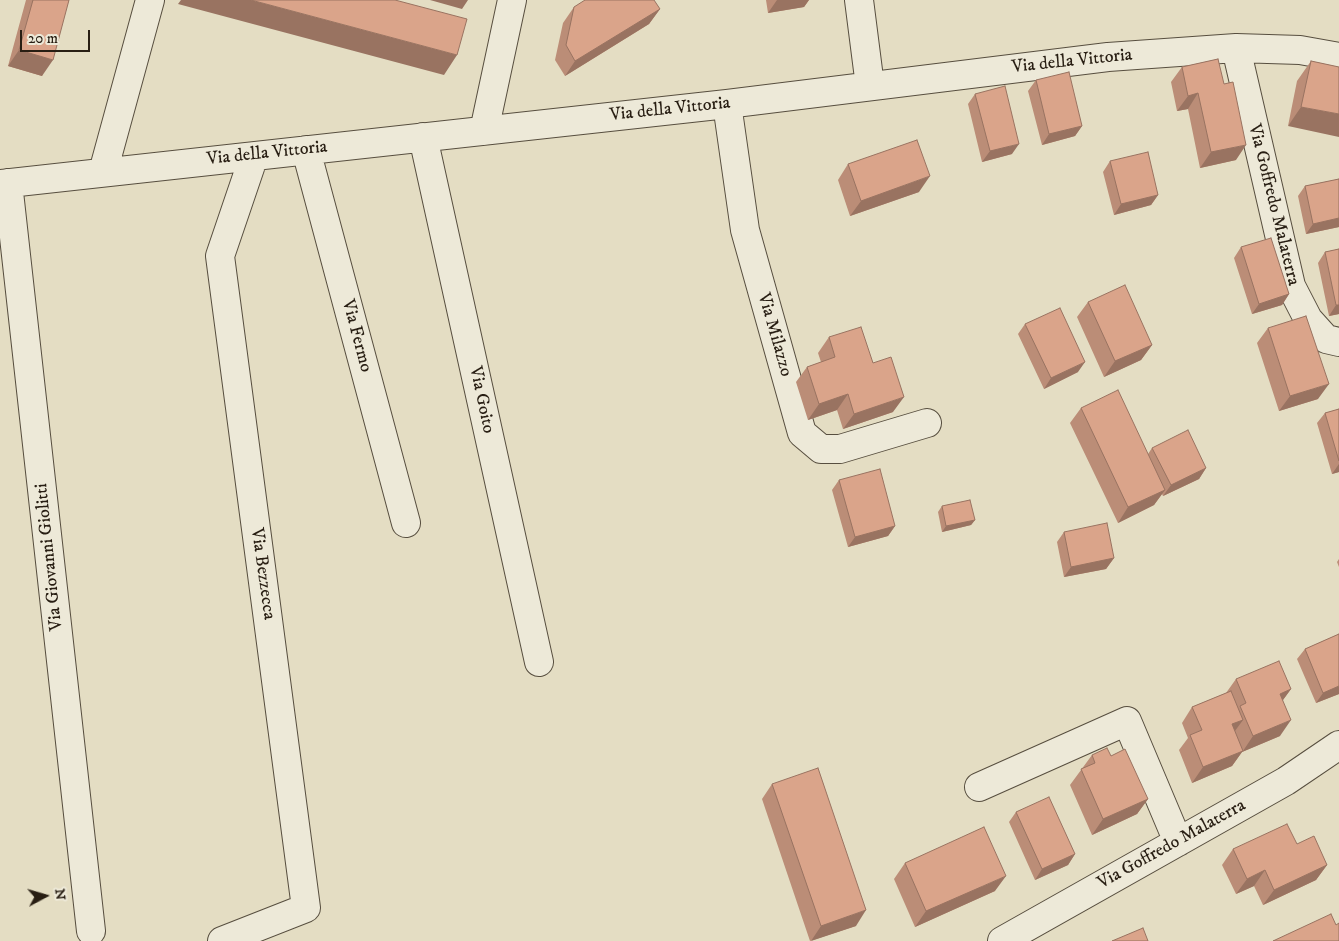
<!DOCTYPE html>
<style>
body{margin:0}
#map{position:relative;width:1339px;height:941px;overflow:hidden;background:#e4ddc3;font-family:"IM FELL DW Pica",serif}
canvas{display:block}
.north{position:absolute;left:20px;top:871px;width:50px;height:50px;-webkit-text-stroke:4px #ede9d8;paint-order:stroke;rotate:84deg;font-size:14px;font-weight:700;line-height:20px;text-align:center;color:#281e13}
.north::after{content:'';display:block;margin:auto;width:18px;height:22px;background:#281e13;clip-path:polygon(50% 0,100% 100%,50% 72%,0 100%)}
.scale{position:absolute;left:20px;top:30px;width:70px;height:22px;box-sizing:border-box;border:2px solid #281e13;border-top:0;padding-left:6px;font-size:15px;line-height:18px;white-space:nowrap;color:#281e13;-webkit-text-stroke:4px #ede9d8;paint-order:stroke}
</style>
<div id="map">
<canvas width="1339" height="941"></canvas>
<div class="north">N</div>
<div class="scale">20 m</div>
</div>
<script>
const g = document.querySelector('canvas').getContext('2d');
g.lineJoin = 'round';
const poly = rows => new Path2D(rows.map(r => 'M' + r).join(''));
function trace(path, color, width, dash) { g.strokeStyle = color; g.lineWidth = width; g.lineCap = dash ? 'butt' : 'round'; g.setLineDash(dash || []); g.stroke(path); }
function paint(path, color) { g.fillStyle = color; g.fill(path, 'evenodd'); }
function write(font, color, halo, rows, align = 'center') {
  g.font = font + ' "IM FELL DW Pica",serif'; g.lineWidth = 4; g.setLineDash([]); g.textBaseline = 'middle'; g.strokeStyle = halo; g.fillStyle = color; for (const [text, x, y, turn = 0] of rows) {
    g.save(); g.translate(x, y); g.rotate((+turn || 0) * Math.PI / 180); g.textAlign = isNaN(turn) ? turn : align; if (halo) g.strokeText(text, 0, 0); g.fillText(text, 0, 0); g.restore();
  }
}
const minor = poly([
 [859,0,870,86],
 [1236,48,1291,286,1308,319,1326,339,1339,342],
 [727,104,745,230,802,433,821,449,840,449,927,423],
 [484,131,512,0],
 [423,137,539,662],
 [306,150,406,523],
 [103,172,150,0],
 [8,183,91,931],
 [0,184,727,104,1108,57,1236,48,1300,50,1339,57],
 [979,787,1127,721,1178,842],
 [222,941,306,908,220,256,254,156],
 [1002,941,1286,781,1339,745]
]);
const wall = poly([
 [26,0,69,0,42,76,8,66],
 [766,0,809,0,804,7,768,13],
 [574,7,660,9,649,24,565,76,555,60,563,23],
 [1218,59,1236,160,1200,168,1188,109,1177,111,1171,82,1182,67],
 [1311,61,1339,67,1288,126,1297,81],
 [1036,80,1082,126,1075,136,1042,145,1028,91],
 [975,94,1012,154,982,162,968,104],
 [1110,161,1158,195,1151,205,1114,215,1103,172],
 [848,164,919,192,850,216,838,180],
 [1339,179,1339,227,1306,234,1298,196,1305,186],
 [1241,247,1289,294,1282,305,1252,314,1234,258],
 [1339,249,1339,314,1329,316,1318,263,1325,252],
 [1088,302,1152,345,1141,360,1104,377,1077,317],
 [1025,324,1078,372,1044,389,1018,334],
 [1268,328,1318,399,1279,411,1257,343],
 [829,337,873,363,893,412,843,429,837,410,808,420,796,382,807,367,821,362,818,353],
 [1081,408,1148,454,1152,448,1206,468,1199,479,1163,496,1162,494,1154,505,1118,523,1070,423],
 [1339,409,1339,472,1332,474,1317,423,1325,413],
 [839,480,895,526,888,536,848,547,832,490],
 [942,506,975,520,971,525,942,532,938,512],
 [1064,532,1114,558,1106,569,1064,577,1057,542],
 [1339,559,1339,567,1337,562],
 [1339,634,1339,694,1316,703,1297,659,1305,649],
 [1236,679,1291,689,1283,700,1280,736,1242,752,1232,766,1192,783,1179,750,1188,738,1182,723,1192,707,1226,693],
 [1092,755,1111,756,1148,799,1137,814,1092,835,1070,785],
 [772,784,856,926,810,941,762,799],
 [1016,812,1075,854,1068,865,1035,880,1009,822],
 [1297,844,1327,865,1316,880,1263,905,1254,886,1236,894,1222,865,1233,849],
 [905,863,995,891,915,927,894,879]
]);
const shadedWall = poly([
 [181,0,251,0,457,55,444,75,178,4],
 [430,0,468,0,462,9],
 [777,0,809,0,804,7,768,13],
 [660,9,649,24,565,76,575,61],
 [19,50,53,60,42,76,8,66],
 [1198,93,1188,109,1177,111,1188,96],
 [1301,107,1339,114,1339,137,1288,126],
 [1082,126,1075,136,1042,145,1049,134],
 [1019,144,1012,154,982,162,990,151],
 [1246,145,1236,160,1200,168,1211,152],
 [930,176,919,192,850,216,861,201],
 [1158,195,1151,205,1114,215,1121,204],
 [1339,218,1339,227,1306,234,1313,224],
 [1289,294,1282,305,1252,314,1259,304],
 [1336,305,1339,305,1339,314,1329,316],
 [1152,345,1141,360,1104,377,1115,361],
 [1085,362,1078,372,1044,389,1051,378],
 [1329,384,1318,399,1279,411,1290,396],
 [848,394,837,410,808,420,819,404],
 [904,397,893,412,843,429,854,414],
 [1339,464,1339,472,1332,474],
 [1206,468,1199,479,1163,496,1171,485],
 [1165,490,1154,505,1118,523,1128,507],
 [975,520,971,525,942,532,946,526],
 [895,526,888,536,848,547,855,537],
 [1114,558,1106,569,1064,577,1071,567],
 [1339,686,1339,694,1316,703,1323,693],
 [1291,689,1280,704,1280,694],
 [1243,720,1232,735,1232,724],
 [1291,720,1280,736,1242,752,1232,766,1192,783,1203,767,1243,751,1253,736],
 [1148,799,1137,814,1092,835,1103,819],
 [1075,854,1068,865,1035,880,1042,869],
 [1327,865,1316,880,1263,905,1274,890],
 [1265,870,1254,886,1236,894,1247,879],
 [1006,876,995,891,915,927,926,911],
 [866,910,856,926,811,941,821,926]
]);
const building = poly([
 [33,0,69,0,53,60,19,50,33,0],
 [251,0,395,0,467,19,457,55,251,0],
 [585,0,654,0,660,9,575,61,566,45,574,7,585,0],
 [1218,59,1224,84,1233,82,1246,145,1211,152,1198,93,1188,96,1182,67,1218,59],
 [1311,61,1339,67,1339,114,1301,107,1311,61],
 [1069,72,1082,126,1049,134,1036,80,1069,72],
 [1005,86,1019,144,990,151,975,94,1005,86],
 [917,140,930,176,861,201,848,164,917,140],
 [1148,152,1158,195,1121,204,1110,161,1148,152],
 [1339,179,1339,218,1313,224,1305,186,1339,179],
 [1271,238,1289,294,1259,304,1241,247,1271,238],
 [1339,249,1339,305,1336,305,1325,252,1339,249],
 [1125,285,1152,345,1115,361,1088,302,1125,285],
 [1060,308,1085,362,1051,378,1025,324,1060,308],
 [1306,316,1329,384,1290,396,1268,328,1306,316],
 [861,327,873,363,891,357,904,397,854,414,848,394,819,404,807,367,835,357,829,337,861,327],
 [1118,390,1165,490,1128,507,1081,408,1118,390],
 [1339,409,1339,461,1325,413,1339,409],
 [1188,430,1206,468,1171,485,1152,448,1188,430],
 [880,469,895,526,855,537,839,480,880,469],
 [970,500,975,520,946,526,942,506,970,500],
 [1107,523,1114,558,1071,567,1064,532,1107,523],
 [1339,634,1339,686,1323,693,1305,649,1339,634],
 [1279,661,1291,689,1280,694,1291,720,1253,736,1240,706,1246,703,1236,679,1279,661],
 [1231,691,1243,720,1232,724,1243,751,1203,767,1190,735,1202,730,1192,707,1231,691],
 [1107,748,1111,756,1125,749,1148,799,1103,819,1081,769,1095,763,1092,755,1107,748],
 [818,768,866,910,821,926,772,784,818,768],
 [1049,797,1075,854,1042,869,1016,812,1049,797],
 [1287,824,1297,844,1314,836,1327,865,1274,890,1265,870,1247,879,1233,849,1287,824],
 [984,827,1006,876,926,911,905,863,984,827],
 [1331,914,1336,925,1339,923,1339,941,1273,941,1331,914],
 [1143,928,1148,941,1112,941,1143,928]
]);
const streetNames = [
 ["Via della Vittoria",1072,62,-6],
 ["Via della Vittoria",670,110,-6],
 ["Via della Vittoria",267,154,-6],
 ["Via Goffredo Malaterra",1273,205,76],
 ["Via Milazzo",774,335,74],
 ["Via Fermo",356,336,75],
 ["Via Goito",481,400,78],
 ["Via Giovanni Giolitti",50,557,-96],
 ["Via Bezzecca",262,574,82],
 ["Via Goffredo Malaterra",1172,845,-29]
];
trace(minor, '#574e3f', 30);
trace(minor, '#ede9d8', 28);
paint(wall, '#bb8d77');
paint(shadedWall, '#997361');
paint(building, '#daa48a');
trace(building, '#997361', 1);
write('18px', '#281e13', '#ede9d8', streetNames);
</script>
